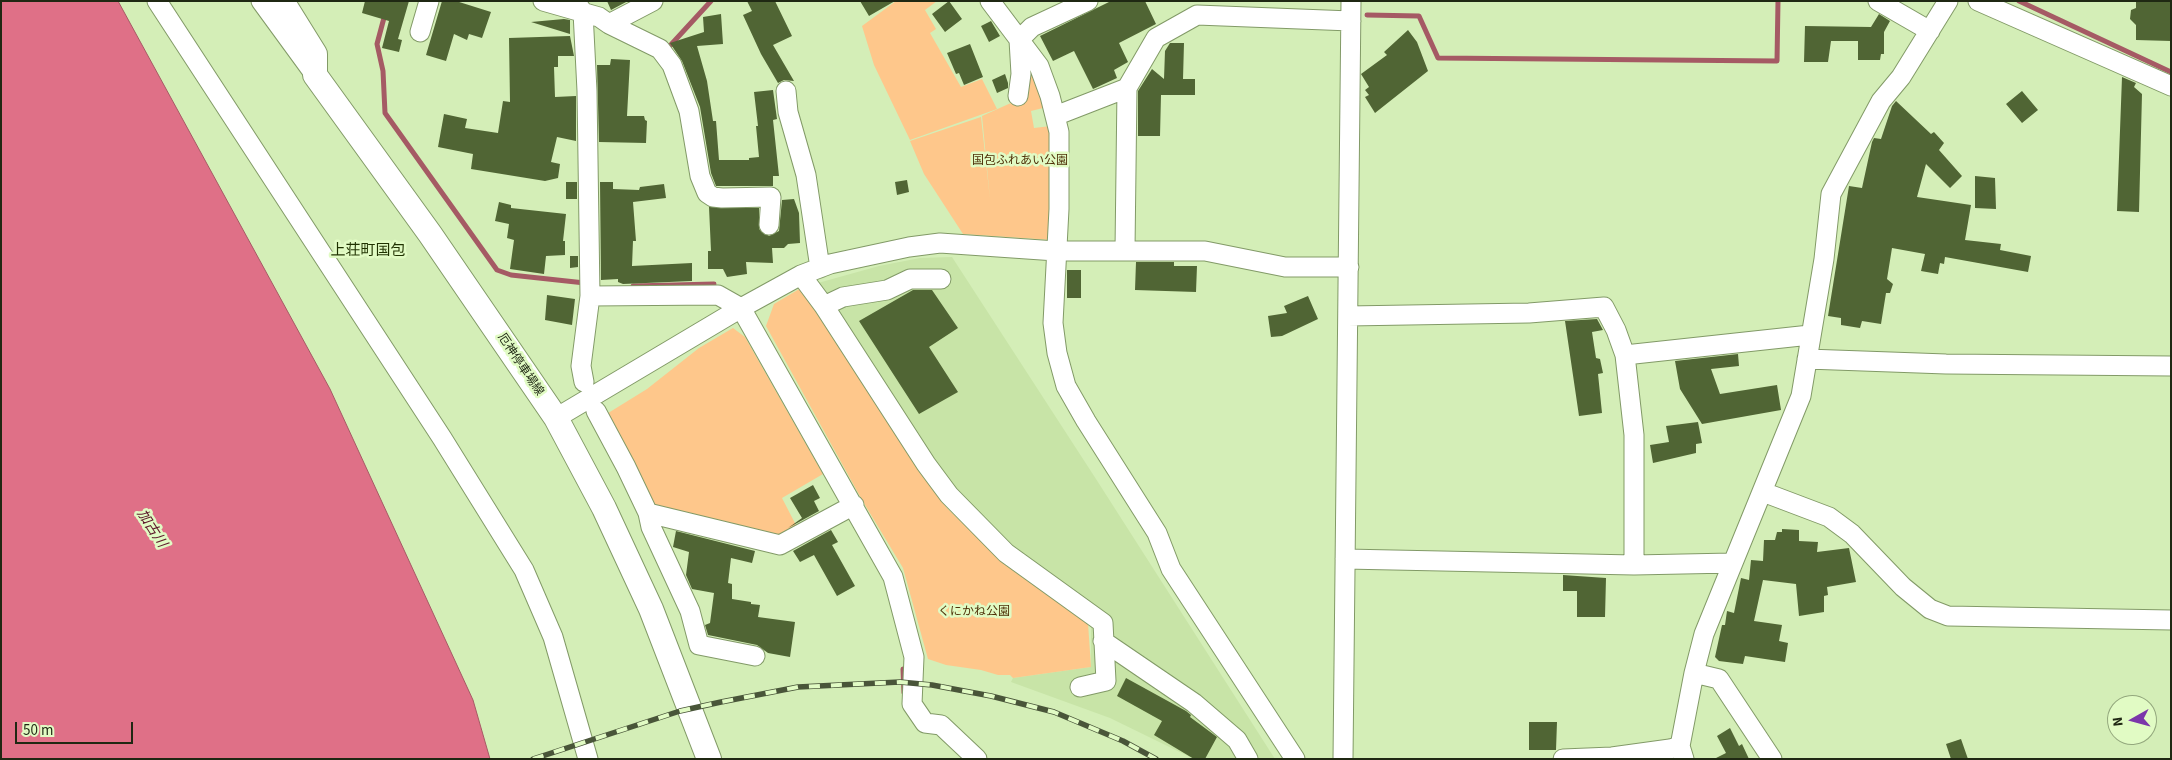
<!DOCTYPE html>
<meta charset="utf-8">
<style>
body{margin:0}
#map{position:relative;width:2172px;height:760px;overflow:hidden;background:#d4eeb7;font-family:"Source Sans 3",sans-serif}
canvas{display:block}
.frame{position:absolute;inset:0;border:2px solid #1f2813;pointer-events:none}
.north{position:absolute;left:2107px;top:695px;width:50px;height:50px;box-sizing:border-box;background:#e1fbc4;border:1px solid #93a77d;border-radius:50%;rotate:263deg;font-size:14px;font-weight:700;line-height:20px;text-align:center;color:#1f2813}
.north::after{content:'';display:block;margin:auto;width:18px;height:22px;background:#7b36aa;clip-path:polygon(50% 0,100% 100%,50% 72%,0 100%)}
.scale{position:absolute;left:15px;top:722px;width:118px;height:22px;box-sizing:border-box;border:2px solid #1f2813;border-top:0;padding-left:6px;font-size:15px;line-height:18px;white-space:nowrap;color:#1f2813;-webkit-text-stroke:4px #e1fbc4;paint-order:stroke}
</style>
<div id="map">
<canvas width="2172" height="760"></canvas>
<div class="frame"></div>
<div class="north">N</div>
<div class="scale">50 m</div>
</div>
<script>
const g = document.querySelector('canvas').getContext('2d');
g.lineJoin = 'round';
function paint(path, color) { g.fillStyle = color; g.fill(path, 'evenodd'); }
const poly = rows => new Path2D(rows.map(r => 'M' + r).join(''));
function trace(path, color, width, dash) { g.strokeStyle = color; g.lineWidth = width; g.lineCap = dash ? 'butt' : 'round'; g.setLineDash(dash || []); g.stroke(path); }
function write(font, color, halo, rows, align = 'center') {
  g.font = font + ' "Source Sans 3","Noto Sans JP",sans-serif'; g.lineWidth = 5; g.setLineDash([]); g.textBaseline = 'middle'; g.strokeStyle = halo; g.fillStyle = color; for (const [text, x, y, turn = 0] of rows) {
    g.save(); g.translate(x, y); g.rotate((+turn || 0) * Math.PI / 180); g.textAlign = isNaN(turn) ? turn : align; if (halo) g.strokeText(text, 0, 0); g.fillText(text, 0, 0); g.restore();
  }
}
const built = poly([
 [952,257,1096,479,1275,759,1194,759,1110,718,1011,682,1013,678,1091,667,1091,620,961,518,818,283,879,266,920,258]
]);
const green = poly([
 [896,1,937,1,925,10,936,29,930,33,961,87,982,79,997,109,910,140,874,65,862,26],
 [1028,61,1047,107,1031,111,1034,128,1051,126,1052,240,963,234,924,174,910,141,981,117,990,199,982,116,1022,98],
 [801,288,921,474,947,508,1001,560,1088,623,1091,667,1013,678,1010,675,998,675,981,670,946,665,928,659,903,568,862,500,766,326,774,304],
 [733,328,745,337,823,474,782,498,798,529,778,538,651,505,605,415,647,389,699,348]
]);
const water = poly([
 [1,1,118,1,330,389,473,700,490,759,1,759,1,1]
]);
const stream = poly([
 [2019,1,2171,72],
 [385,14,377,44,383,71,385,113,497,270,511,275,585,283],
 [1367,15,1419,16,1438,58,1777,61,1778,1],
 [667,49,711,1],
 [633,286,714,284],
 [903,669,904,693]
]);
const building = poly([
 [365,1,409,1,398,39,402,40,399,52,382,48,389,21,362,13],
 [442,1,456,1,491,12,482,38,469,34,467,40,454,34,446,61,426,55],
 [607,1,628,1,611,10],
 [747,1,775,1,792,36,773,45,794,81,784,80,778,83,761,54,743,15,752,11],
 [860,1,895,1,869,16],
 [949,1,962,19,945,32,932,14],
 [1111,1,1145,1,1156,24,1119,43,1128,62,1114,70,1117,78,1093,89,1074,51,1053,61,1040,36],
 [2136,1,2171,1,2171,41,2136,40,2136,25,2130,19,2131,10,2136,8],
 [721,14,723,44,697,46,707,81,713,121,716,121,719,160,749,160,749,158,759,157,756,126,758,126,754,92,773,90,777,119,773,120,779,176,773,176,773,186,716,186,711,173,700,107,682,61,670,43,704,32,703,17],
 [1879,14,1890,21,1884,32,1884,54,1881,54,1880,60,1858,60,1858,41,1831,41,1828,62,1804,62,1805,26,1871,27],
 [564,19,570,20,570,34,531,22],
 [991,21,1000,36,989,42,981,26],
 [1408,30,1417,42,1428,71,1375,113,1365,97,1369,95,1365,90,1369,87,1361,74,1387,55,1384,52],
 [570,36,574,56,558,56,558,67,554,67,555,97,576,96,576,141,557,137,551,162,560,164,558,178,545,181,471,169,473,154,438,147,444,114,467,119,465,128,498,133,503,101,510,102,509,38],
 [1170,43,1184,43,1183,79,1195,79,1195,95,1161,95,1160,136,1138,136,1138,91,1152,69,1164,79,1165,51],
 [970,44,983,77,964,85,959,73,956,74,947,53],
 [611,59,630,60,627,116,644,116,645,120,647,121,646,143,599,142,597,65,610,65],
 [1005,74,1008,83,1008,88,997,93,992,80],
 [2122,77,2136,83,2134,87,2142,94,2139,212,2117,211],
 [2022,91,2038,110,2022,123,2006,104],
 [1896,101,1931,134,1934,132,1944,143,1939,150,1962,176,1950,188,1926,164,1917,197,1971,205,1965,240,2001,244,2000,250,2031,256,2028,272,1945,257,1944,264,1940,263,1938,274,1921,271,1925,254,1892,248,1887,279,1893,284,1890,293,1886,293,1881,324,1862,321,1860,328,1841,325,1841,318,1828,316,1849,186,1862,188,1872,142,1874,138,1881,139,1892,106],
 [1975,176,1995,178,1996,209,1975,208],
 [907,180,909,192,897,195,895,182],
 [566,182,577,182,577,199,566,199],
 [600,182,613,182,613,189,639,190,640,187,664,184,666,198,633,202,636,241,633,241,632,266,692,263,692,281,623,284,618,282,618,279,601,280],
 [794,199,799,213,800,243,788,244,784,248,772,248,773,263,746,262,747,274,727,277,723,269,708,269,708,251,711,251,709,207,759,208,759,229,769,236,779,231,782,200],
 [499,202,511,205,511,208,566,214,563,241,565,241,565,255,546,256,544,274,510,269,514,240,507,238,509,224,495,221],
 [570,256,578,256,578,267,570,268],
 [1136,262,1174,262,1174,266,1197,266,1196,292,1135,290],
 [1067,270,1081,270,1081,298,1067,298],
 [913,290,932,290,958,328,929,347,958,392,919,414,859,321],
 [547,295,575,299,572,325,545,320],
 [1308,296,1318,319,1282,336,1271,337,1268,316,1287,313,1284,306],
 [1597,319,1603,330,1592,332,1596,358,1600,359,1603,373,1598,374,1602,413,1579,416,1565,321],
 [1738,354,1739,366,1711,369,1720,394,1777,385,1781,410,1702,424,1680,389,1675,361],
 [1698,422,1702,443,1696,444,1696,453,1653,463,1650,445,1669,442,1666,426],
 [813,485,820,498,814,501,819,511,788,528,802,518,790,498],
 [1782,529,1799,530,1799,541,1818,542,1817,552,1849,548,1856,582,1827,587,1828,595,1824,596,1824,612,1799,616,1796,584,1763,580,1754,621,1782,625,1779,641,1788,643,1785,662,1745,656,1743,664,1719,661,1715,657,1722,625,1725,625,1727,611,1734,613,1741,578,1749,580,1751,560,1763,561,1764,540,1775,540,1777,532,1782,532],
 [831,530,838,542,832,545,855,586,837,596,814,555,800,562,793,551],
 [676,531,755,551,752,563,731,558,728,583,732,584,732,599,751,602,751,604,760,605,758,617,795,622,790,657,768,653,757,645,708,635,705,625,710,623,714,593,692,589,686,575,689,552,673,547],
 [1563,575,1606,578,1605,617,1577,617,1577,591,1563,591],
 [1126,678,1186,711,1191,715,1190,717,1217,737,1205,759,1194,759,1154,735,1162,721,1117,696],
 [1529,722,1557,722,1556,750,1529,750],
 [1730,728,1739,746,1742,744,1749,759,1714,759,1726,753,1717,736],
 [1961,739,1968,759,1951,759,1946,744]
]);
const minor = poly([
 [157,1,442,438,524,570,553,637,588,759],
 [261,1,315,75],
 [543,1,599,17,609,24,653,1],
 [575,1,583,12,587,91,590,296,581,366,584,382],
 [990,1,1039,66,1050,96,1059,132,1059,209,1053,323,1057,353,1066,386,1086,421,1157,533,1171,569,1295,759],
 [1878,1,1930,31],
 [1978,1,2171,86],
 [609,24,660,49,672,65,689,111,700,176,707,193,713,197,722,198,771,197,769,225],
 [420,32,429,1],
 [786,91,788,112,806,175,820,268],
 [1018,96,1021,74,1019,40,1032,27,1088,1],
 [1055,116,1127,88],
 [1125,250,1127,88,1156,38,1197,15,1351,21],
 [801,275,824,306,926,464,949,495,1006,553,1103,623,1106,681,1080,687],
 [590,296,718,295,741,308,801,275,830,264,909,247,940,243,1056,251,1205,251,1285,267,1349,267],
 [824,306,843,297,887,290,910,279,941,279],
 [1348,316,1529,313,1604,307,1616,330,1625,355,1810,335],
 [1625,355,1634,435,1634,565],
 [1807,359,1946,364,2171,366],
 [596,411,626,467,648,513,780,545,854,505],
 [556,418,741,308,893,577,914,657,912,704,925,723,941,725,977,759],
 [1763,492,1829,517,1852,534,1903,587,1930,609,1948,616,2171,620],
 [648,513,651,527,690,611,699,645,755,656],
 [1345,559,1634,565,1732,563],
 [1103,641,1194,703,1237,740,1248,759],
 [1343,759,1351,1],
 [1563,759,1612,757,1670,749,1680,746],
 [1684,759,1680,746,1694,673],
 [1772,759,1719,679,1694,673,1704,634,1801,396,1824,259,1831,194,1881,101,1901,77,1948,1]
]);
const major = poly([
 [282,1,315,54,315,75,430,234,556,418,604,508,651,609,709,759]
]);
const rail = poly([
 [533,759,680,711,721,702,798,687,900,682,932,685,991,696,1054,712,1123,741,1156,759]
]);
const parkNames = [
 ["国包ふれあい公園",1020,161],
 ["くにかね公園",974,612]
];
const streetNames = [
 ["厄神停車場線",520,365,56]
];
const waterNames = [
 ["加古川",151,529,57]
];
const quarterNames = [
 ["上荘町国包",368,252]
];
paint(built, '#c8e4a7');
paint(green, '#fec78b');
paint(water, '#df7087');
trace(water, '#a55a64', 1);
trace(stream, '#a55a64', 5);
paint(building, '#506534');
trace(minor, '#829a67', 21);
trace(major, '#829a67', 26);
trace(minor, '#fff', 19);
trace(major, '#fff', 24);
trace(rail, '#495539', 5.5);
trace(rail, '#e1fbc4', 4, [11]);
write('12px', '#4f3109', '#e1fbc4', parkNames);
write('12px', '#1f2813', '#e1fbc4', streetNames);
write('italic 14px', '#5c172a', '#e1fbc4', waterNames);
write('15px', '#1f3100', '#e1fbc4', quarterNames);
</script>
